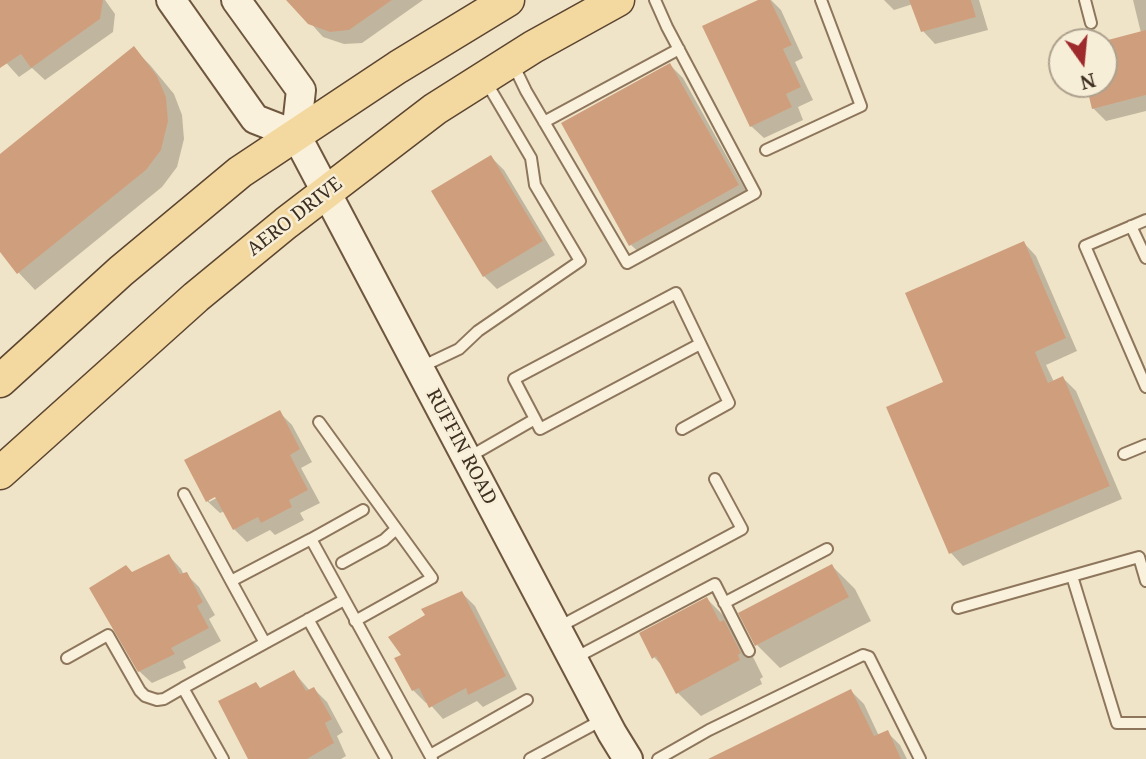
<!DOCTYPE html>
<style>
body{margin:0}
#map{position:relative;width:1146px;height:759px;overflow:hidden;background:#f0e4c8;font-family:"Noto Serif",serif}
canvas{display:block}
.north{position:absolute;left:1048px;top:28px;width:70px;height:70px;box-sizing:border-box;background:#f7eed8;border:2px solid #ada18e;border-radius:50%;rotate:165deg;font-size:19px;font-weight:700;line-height:28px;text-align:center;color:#3d2e20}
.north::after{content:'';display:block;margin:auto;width:24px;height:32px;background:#9e2a2b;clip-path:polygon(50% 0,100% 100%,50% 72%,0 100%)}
</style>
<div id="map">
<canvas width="1146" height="759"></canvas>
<div class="north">N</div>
</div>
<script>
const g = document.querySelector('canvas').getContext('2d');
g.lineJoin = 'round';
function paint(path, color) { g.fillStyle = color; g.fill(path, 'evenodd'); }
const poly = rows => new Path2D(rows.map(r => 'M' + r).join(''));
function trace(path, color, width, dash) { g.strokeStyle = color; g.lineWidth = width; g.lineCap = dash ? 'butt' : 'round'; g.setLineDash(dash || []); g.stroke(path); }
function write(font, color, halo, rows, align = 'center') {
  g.font = font + ' "Noto Serif",serif'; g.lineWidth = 5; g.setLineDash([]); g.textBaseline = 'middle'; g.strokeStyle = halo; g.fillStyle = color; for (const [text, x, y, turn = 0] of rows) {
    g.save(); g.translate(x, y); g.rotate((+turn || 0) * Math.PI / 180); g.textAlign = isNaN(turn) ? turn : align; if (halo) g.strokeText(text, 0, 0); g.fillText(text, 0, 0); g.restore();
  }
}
const shadow = poly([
 [0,0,105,0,115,14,113,32,45,80,32,68,19,77,0,56],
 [290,0,423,0,362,43,344,44,323,37],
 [762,0,771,0,781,10,803,58,795,62,813,100,798,107,803,120,764,138,751,126],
 [884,0,979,0,988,30,935,44,923,31,913,4,894,10],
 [1133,0,1146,0,1146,111,1106,121,1093,108,1087,84,1104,84,1104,42,1141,33],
 [134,49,150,65,174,94,182,115,184,139,177,167,162,187,35,290,19,273,0,250,0,156],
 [670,65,683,78,750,198,644,257,631,245],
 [491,157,504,170,555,255,497,289,484,276,433,192],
 [1024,243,1036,256,1077,351,1046,365,1054,382,1063,378,1076,391,1122,499,963,566,951,553,888,408,945,383],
 [279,412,292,425,312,462,301,468,320,503,300,513,304,520,275,535,270,530,247,542,234,529,225,511,220,513,207,501,186,461],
 [222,491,224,494,209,502,209,498],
 [169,556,181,569,184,575,186,574,199,587,215,615,209,619,221,641,183,661,186,668,152,683,139,671,131,574],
 [832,566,855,589,871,621,780,668,757,645],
 [462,593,475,606,517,689,483,707,477,701,443,719,428,702,426,703,413,690,404,656],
 [707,599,730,622,747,645,763,677,760,679,762,684,701,716,678,693,665,669,654,657],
 [294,672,310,691,314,689,327,702,343,732,337,736,346,756,341,759,250,759,261,690],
 [851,691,864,704,879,736,887,732,900,745,907,759,726,759]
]);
const building = poly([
 [0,0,103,0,100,19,31,68,21,54,0,68],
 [286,0,392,0,349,30,330,32,308,24],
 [758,0,770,0,792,45,783,49,801,87,786,94,792,107,750,127,702,26],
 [909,0,971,0,976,17,921,32],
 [1146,30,1146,95,1092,109,1086,84,1104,84,1104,41],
 [134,46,157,76,166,97,168,121,161,150,146,170,17,274,0,252,0,154],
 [670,63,739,185,629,246,561,123],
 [491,155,543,241,483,277,431,191],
 [1024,241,1066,338,1035,352,1048,383,1063,376,1110,486,949,554,886,407,943,382,905,293],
 [280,410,300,449,290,455,308,490,289,500,292,507,261,523,258,517,233,530,215,497,206,502,184,460],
 [169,554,180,574,187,572,203,602,197,606,209,628,171,648,175,654,138,672,89,588,126,565,132,572],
 [832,564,849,597,755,646,738,613],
 [462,591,506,676,468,695,466,688,429,708,419,688,412,691,394,658,401,655,388,637,425,615,421,609],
 [707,597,720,622,724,620,741,653,738,655,740,660,676,694,656,656,652,659,639,633],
 [294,670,306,691,314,687,332,719,325,723,334,743,307,759,248,759,218,701,256,682,260,688],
 [851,689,874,736,888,730,901,759,708,759]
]);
const service = poly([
 [1085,0,1091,23],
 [512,62,526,91,627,263,755,193,667,27,655,0],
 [544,122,679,49],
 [766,150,861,106,821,0],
 [1146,220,1085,246,1146,387],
 [1131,226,1146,258],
 [421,367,459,349,478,331,580,261,535,185,531,158,485,80],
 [535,419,540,429,700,344],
 [319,422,432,578,355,621],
 [1124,454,1146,445],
 [469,457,535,419,514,379,676,293,729,403,682,429],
 [184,494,231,581,311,539,432,759],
 [311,539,363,510],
 [342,563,384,540,396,529],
 [1072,576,1117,723,1146,723],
 [231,581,265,643,344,600],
 [724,603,827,549],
 [958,608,1139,557,1146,581],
 [308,619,386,759],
 [557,628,742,529,715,479],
 [67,658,108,635,140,691,145,696,157,700,164,699,183,688],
 [573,659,715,584,749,651],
 [430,755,527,700],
 [223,759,183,688,265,643],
 [530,759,602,720],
 [658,759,709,730,863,655,869,657,920,759]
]);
const secondary = poly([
 [171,0,255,119,296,135],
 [236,0,301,90,296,135],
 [296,135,612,733,628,759]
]);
const primary = poly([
 [0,381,121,271,240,172,398,67,508,0],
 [0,473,196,297,286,223,435,109,533,47,618,0]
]);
const streetNames = [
 ["AERO DRIVE",295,217,-38],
 ["RUFFIN ROAD",461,447,62]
];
paint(shadow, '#0003');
paint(building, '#cf9f7d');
trace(service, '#8d765c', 14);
trace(secondary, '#6f573f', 32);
trace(primary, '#5b4430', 35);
trace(service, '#faf1dc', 10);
trace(secondary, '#faf1dc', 28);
trace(primary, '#f3d9a0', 32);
write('19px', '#3d2e20', '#f7eed8', streetNames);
</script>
